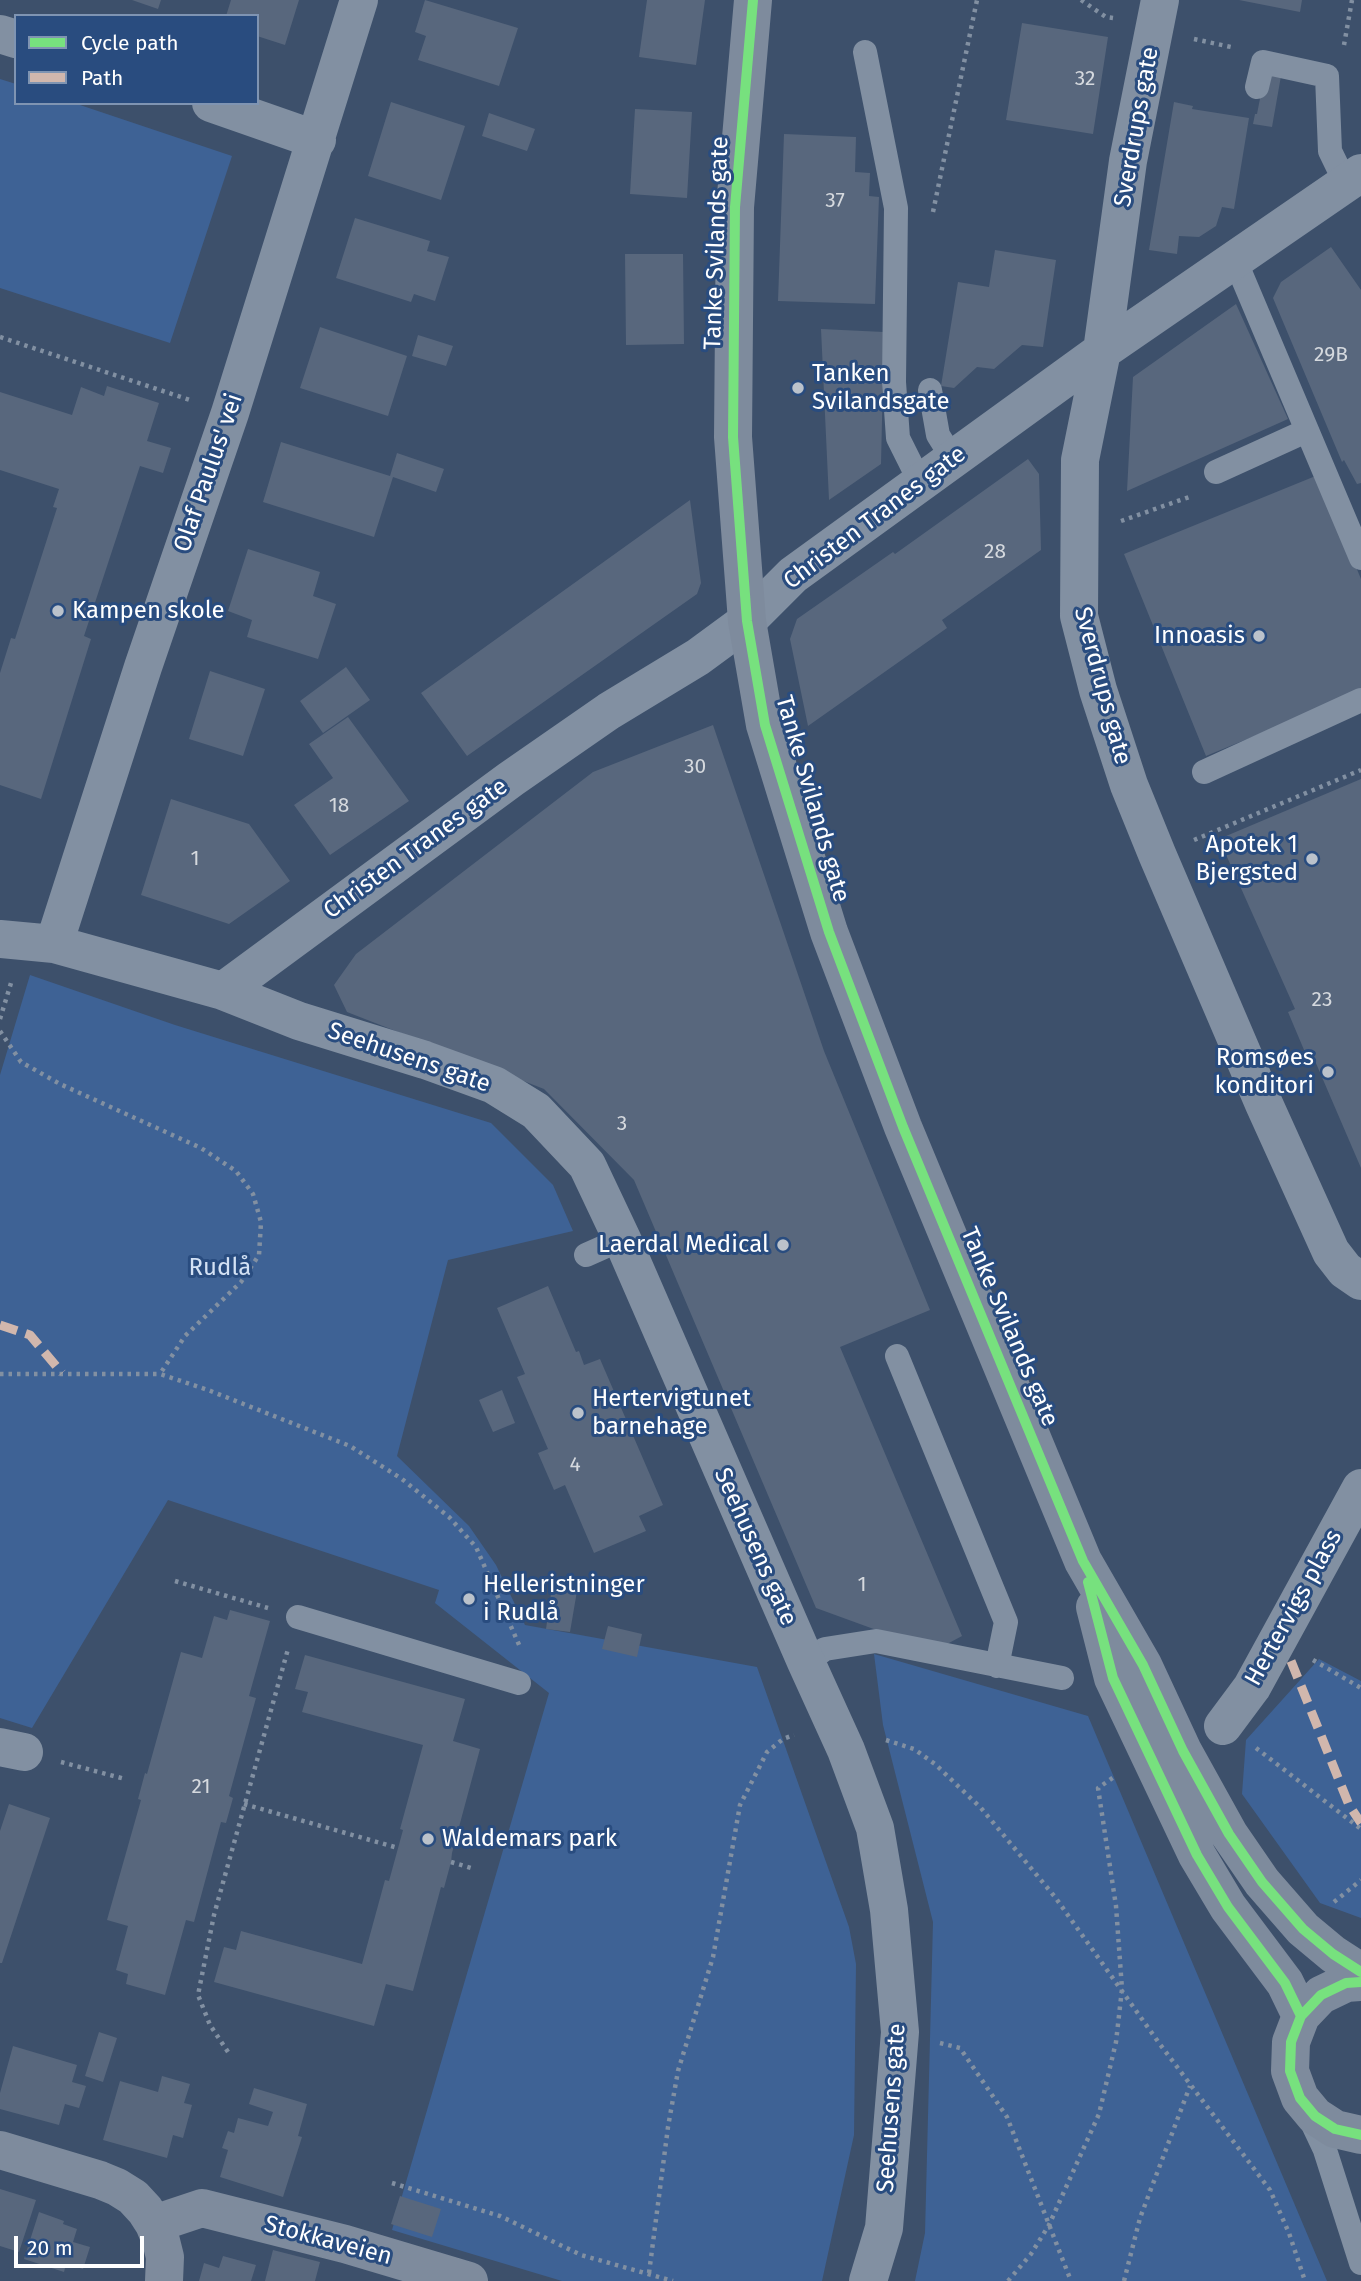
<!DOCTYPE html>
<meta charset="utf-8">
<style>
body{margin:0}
#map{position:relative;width:1361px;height:2281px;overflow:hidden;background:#3d506b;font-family:"Fira Sans",sans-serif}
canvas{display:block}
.legend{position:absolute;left:14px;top:14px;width:245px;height:91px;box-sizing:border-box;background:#294c7f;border:2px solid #7f94b2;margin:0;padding:9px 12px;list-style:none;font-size:21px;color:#fff}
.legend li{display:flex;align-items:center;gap:14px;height:35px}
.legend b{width:35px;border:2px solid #7f94b2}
.scale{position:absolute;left:14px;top:2236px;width:130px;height:32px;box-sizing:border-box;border:4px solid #fff;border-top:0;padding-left:9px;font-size:21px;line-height:24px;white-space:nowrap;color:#fff;-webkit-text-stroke:5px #294c7f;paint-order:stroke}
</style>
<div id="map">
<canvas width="1361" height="2281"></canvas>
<ul class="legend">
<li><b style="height:9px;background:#77e17e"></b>Cycle path</li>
<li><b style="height:9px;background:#d1b7ad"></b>Path</li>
</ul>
<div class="scale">20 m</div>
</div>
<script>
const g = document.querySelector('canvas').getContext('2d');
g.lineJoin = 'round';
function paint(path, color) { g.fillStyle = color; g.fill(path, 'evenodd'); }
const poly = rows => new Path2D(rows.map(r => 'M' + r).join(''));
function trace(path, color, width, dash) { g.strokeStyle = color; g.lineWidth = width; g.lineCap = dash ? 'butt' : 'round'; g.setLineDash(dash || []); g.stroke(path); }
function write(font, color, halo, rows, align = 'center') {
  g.font = font + ' "Fira Sans",sans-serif'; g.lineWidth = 6; g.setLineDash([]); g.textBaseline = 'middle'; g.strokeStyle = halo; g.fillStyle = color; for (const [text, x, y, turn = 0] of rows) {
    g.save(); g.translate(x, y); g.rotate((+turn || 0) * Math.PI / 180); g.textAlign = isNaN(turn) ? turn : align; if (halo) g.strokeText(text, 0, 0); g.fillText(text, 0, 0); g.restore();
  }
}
const green = poly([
 [0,79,16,84,16,103,74,103,232,156,170,343,0,288],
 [30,975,175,1025,491,1123,553,1185,573,1231,448,1260,397,1456,469,1526,496,1565,525,1625,757,1667,849,1927,856,1964,854,2135,822,2281,562,2281,392,2230,549,1693,435,1603,439,1590,168,1500,32,1728,0,1718,0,1075],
 [874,1654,1088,1716,1327,2281,915,2281,925,2233,933,1922,883,1725],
 [1319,1659,1361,1681,1361,1918,1320,1903,1242,1794,1246,1740]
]);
const building = poly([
 [132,0,161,0,158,9],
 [231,0,299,0,285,45,257,36,257,16,226,16],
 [425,0,518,28,499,86,418,60,426,36,415,32],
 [647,0,705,0,696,65,639,57],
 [1239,0,1302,0,1300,12],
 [1022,23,1108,37,1093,134,1006,120],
 [1265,73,1281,76,1272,127,1253,124,1255,114,1257,114],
 [391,102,465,126,441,200,368,176],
 [1174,102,1193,106,1192,109,1249,118,1234,209,1222,207,1216,226,1199,237,1179,236,1177,254,1149,250],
 [635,109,692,112,687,198,630,194],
 [489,113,535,129,527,151,482,136],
 [784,134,856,137,855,172,870,173,869,196,879,197,875,304,778,301],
 [355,218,430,241,427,251,449,257,435,301,414,294,411,302,336,278],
 [1331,247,1361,290,1361,483,1357,484,1344,460,1342,462,1273,298,1281,282],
 [995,250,1056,260,1043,347,1022,345,994,369,977,367,954,388,941,386,958,282,989,287],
 [625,254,683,254,684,344,626,345],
 [1236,304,1288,419,1127,491,1133,377],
 [320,327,407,356,388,416,300,388],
 [821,329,884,332,881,464,829,500],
 [418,335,453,346,446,366,412,356],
 [107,386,159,403,147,441,171,448,163,473,140,466,84,636,91,639,41,799,0,785,0,673,11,638,15,639,57,508,53,507,59,489,0,470,0,392,72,415,81,387,104,396],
 [281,442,390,476,397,453,444,469,436,492,393,477,374,537,263,502],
 [1028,459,1039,474,1041,550,942,620,947,628,808,726,790,639,797,619,893,552,895,554],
 [1318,475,1361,579,1361,692,1206,756,1124,554],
 [690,500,701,583,697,594,467,756,421,693],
 [248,549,320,572,313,596,336,604,318,659,247,637,252,620,228,611],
 [346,667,370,700,323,733,300,701],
 [210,671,265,689,243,756,189,739],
 [348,717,409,801,330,855,294,805,333,778,309,744],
 [713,725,824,1051,930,1310,840,1347,962,1636,934,1651,816,1608,634,1180,544,1089,347,1012,334,985,356,954,593,772],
 [1361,779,1361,1168,1312,1054,1307,1057,1288,1012,1295,1009,1219,839],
 [171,799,249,824,290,881,229,924,141,895],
 [548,1286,576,1352,579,1351,584,1365,600,1359,663,1505,639,1516,646,1531,594,1553,565,1485,554,1490,538,1453,548,1449,517,1377,525,1374,497,1308],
 [502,1390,515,1423,493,1432,479,1400],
 [552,1587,577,1591,570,1632,546,1629],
 [230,1610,270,1621,249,1696,256,1698,229,1796,233,1798,226,1823,221,1822,194,1922,186,1920,165,1995,126,1984,128,1974,116,1970,128,1926,107,1920,141,1800,138,1799,145,1773,147,1774,181,1652,202,1658,214,1616,227,1620],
 [608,1626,642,1634,637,1657,602,1649],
 [305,1655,465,1699,453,1741,480,1749,452,1853,451,1862,444,1888,441,1887,413,1991,386,1984,374,2026,214,1982,224,1947,236,1950,241,1931,362,1964,385,1880,389,1881,403,1830,400,1829,423,1745,302,1712,308,1692,295,1689],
 [9,1804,50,1818,2,1963,0,1963,0,1831],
 [99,2032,117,2038,103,2082,85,2076],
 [13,2046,77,2065,72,2082,86,2086,79,2108,65,2104,59,2125,0,2109,0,2093],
 [162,2076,190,2084,184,2103,192,2105,183,2138,173,2135,167,2158,103,2140,120,2081,158,2092],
 [254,2088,307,2104,298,2136,302,2137,283,2197,220,2177,228,2150,222,2148,228,2131,234,2133,238,2118,268,2126,273,2112,249,2104],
 [0,2189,36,2200,19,2252,0,2246],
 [400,2196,441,2209,432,2237,391,2224],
 [39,2212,64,2221,63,2224,77,2229,73,2242,90,2247,83,2269,66,2264,64,2272,24,2259],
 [273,2250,320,2262,315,2281,265,2281],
 [223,2256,256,2265,251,2281,199,2281,204,2263,219,2268]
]);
const path = poly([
 [1081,0,1106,17,1113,18],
 [1194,39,1231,47,1231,49],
 [1344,45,1352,0],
 [933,212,977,0],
 [0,337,193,401],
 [1121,521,1192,496],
 [1194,840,1361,770],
 [0,1019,11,983],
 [0,1031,21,1062,60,1084,201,1148,236,1171,253,1194,261,1222,259,1255,241,1282,185,1336,160,1374,208,1390,350,1446,402,1479,449,1517,476,1547,520,1647],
 [0,1374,160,1374],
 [175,1581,268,1608],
 [1313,1660,1361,1688],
 [886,1740,914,1749,935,1764,981,1808,1055,1897,1159,2043,1270,2190,1289,2233,1305,2281],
 [1256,1748,1361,1829],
 [61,1762,125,1779],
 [244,1804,398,1848],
 [451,1862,471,1868],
 [1334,1902,1361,1880],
 [940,2043,960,2048,1007,2117,1071,2281],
 [228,2052,210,2025,198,1995,214,1915,288,1649],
 [392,2183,500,2216,581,2255,673,2281],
 [649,2273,668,2127,678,2071,713,1957,740,1805,767,1752,783,1739,794,1735],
 [1008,2281,1031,2254,1049,2225,1099,2114,1116,2042,1122,1989,1116,1906,1098,1788,1114,1777],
 [1124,2281,1140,2218,1190,2086]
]);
const service = poly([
 [865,52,896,208,894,382,898,438,920,482],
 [1257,87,1263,62,1327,76,1330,151,1346,184],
 [1235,260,1361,558],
 [930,390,938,435,953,459],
 [1216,472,1306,431],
 [1204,772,1361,700],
 [586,1255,622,1239],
 [897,1356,1006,1622,997,1666],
 [298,1617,519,1683],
 [806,1662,825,1649,876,1641,1062,1678],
 [1308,2114,1325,2150,1361,2263]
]);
const minor = poly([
 [1160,0,1128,161,1102,351,1080,460,1079,616,1098,690,1129,785,1157,854,1264,1104,1331,1252,1345,1270,1361,1281],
 [0,34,16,39],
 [211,103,317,140],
 [0,939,54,944,223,991,299,1021,425,1060,494,1085,536,1111,587,1165,622,1239,806,1662,846,1750,875,1828,889,1910,900,2032,884,2228,868,2281],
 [54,944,143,667,230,413,359,0],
 [223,991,511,779,609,711,698,657,747,621,793,575,1102,351,1361,173],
 [1223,1726,1252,1687,1361,1488],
 [0,1747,24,1752]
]);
const secondary = poly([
 [753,0,735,207,733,437,747,621,765,725,829,932,903,1127,1083,1561,1143,1665,1183,1751,1229,1834,1262,1882,1303,1929,1333,1954,1361,1972],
 [1095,1607,1113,1678,1197,1855,1228,1907,1285,1983,1301,2016],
 [1361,1982,1346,1983,1321,1995,1301,2016,1291,2042,1290,2071,1300,2098,1315,2116,1335,2129,1361,2135],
 [0,2150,100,2180,117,2187,133,2197,145,2210,154,2224,161,2241,165,2257,164,2281],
 [154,2224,202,2208,345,2244,469,2281]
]);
const quiet = poly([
 [0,1325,30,1335,62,1373],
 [1291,1661,1349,1805,1361,1823]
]);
const cycleway = poly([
 [753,0,735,207,733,437,747,621,765,725,829,932,903,1127,1083,1561,1143,1665,1183,1751,1229,1834,1262,1882,1303,1929,1333,1954,1361,1972],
 [1088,1582,1113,1678,1197,1855,1228,1907,1285,1983,1301,2016],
 [1361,1982,1346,1983,1321,1995,1301,2016,1291,2042,1290,2071,1300,2098,1315,2116,1335,2129,1361,2135]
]);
const markers = [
 [798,388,7,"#bbc2cb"],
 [58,611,7,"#bbc2cb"],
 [1259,636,7,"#bbc2cb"],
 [1312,859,7,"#bbc2cb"],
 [1328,1072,7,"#bbc2cb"],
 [783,1245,7,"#bbc2cb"],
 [578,1413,7,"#bbc2cb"],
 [469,1599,7,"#bbc2cb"],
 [428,1839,7,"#bbc2cb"]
];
const numberNames = [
 ["32",1085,79],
 ["37",835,201],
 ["29B",1331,355],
 ["28",995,552],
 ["30",695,767],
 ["18",339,806],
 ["1",195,859],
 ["23",1322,1000],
 ["3",622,1124],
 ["4",575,1465],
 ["1",862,1585],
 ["21",201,1787]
];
const streetNames = [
 ["Sverdrups gate",1137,127,-80],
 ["Tanke Svilands gate",717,243,-88],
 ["Olaf Paulus' vei",209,473,-71],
 ["Christen Tranes gate",875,518,-37],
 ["Sverdrups gate",1102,686,75],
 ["Tanke Svilands gate",812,799,74],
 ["Christen Tranes gate",416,849,-36],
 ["Seehusens gate",409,1058,19],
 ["Tanke Svilands gate",1009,1327,67],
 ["Seehusens gate",755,1547,66],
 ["Hertervigs plass",1294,1608,-61],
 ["Seehusens gate",892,2108,-86],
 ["Stokkaveien",328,2241,15]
];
const poiNames = [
 ["Tanken",812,374],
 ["Svilandsgate",812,402],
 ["Kampen skole",72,611],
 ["Innoasis",1245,636,"right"],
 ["Apotek 1",1298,845,"right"],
 ["Bjergsted",1298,873,"right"],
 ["Romsøes",1314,1058,"right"],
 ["konditori",1314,1086,"right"],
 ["Laerdal Medical",769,1245,"right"],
 ["Hertervigtunet",592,1399],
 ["barnehage",592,1427],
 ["Helleristninger",483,1585],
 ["i Rudlå",483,1613],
 ["Waldemars park",442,1839]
];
const parkNames = [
 ["Rudlå",220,1268]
];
paint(green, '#3e6295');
paint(building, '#58677d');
trace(path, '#8290a2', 4.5, [3.5, 5]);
trace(service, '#8290a2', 24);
trace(minor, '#8290a2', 38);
trace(secondary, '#7e8b9d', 38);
trace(quiet, '#d1b7ad', 9, [18, 9]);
trace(cycleway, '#77e17e', 10);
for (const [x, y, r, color] of markers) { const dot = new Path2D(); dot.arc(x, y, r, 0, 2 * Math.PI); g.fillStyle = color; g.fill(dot); trace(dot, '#294c7f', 2.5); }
write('21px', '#d5d9de', null, numberNames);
write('24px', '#fff', '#294c7f', streetNames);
write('24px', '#fff', '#294c7f', poiNames, 'left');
write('24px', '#d3e1f4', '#294c7f', parkNames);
</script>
